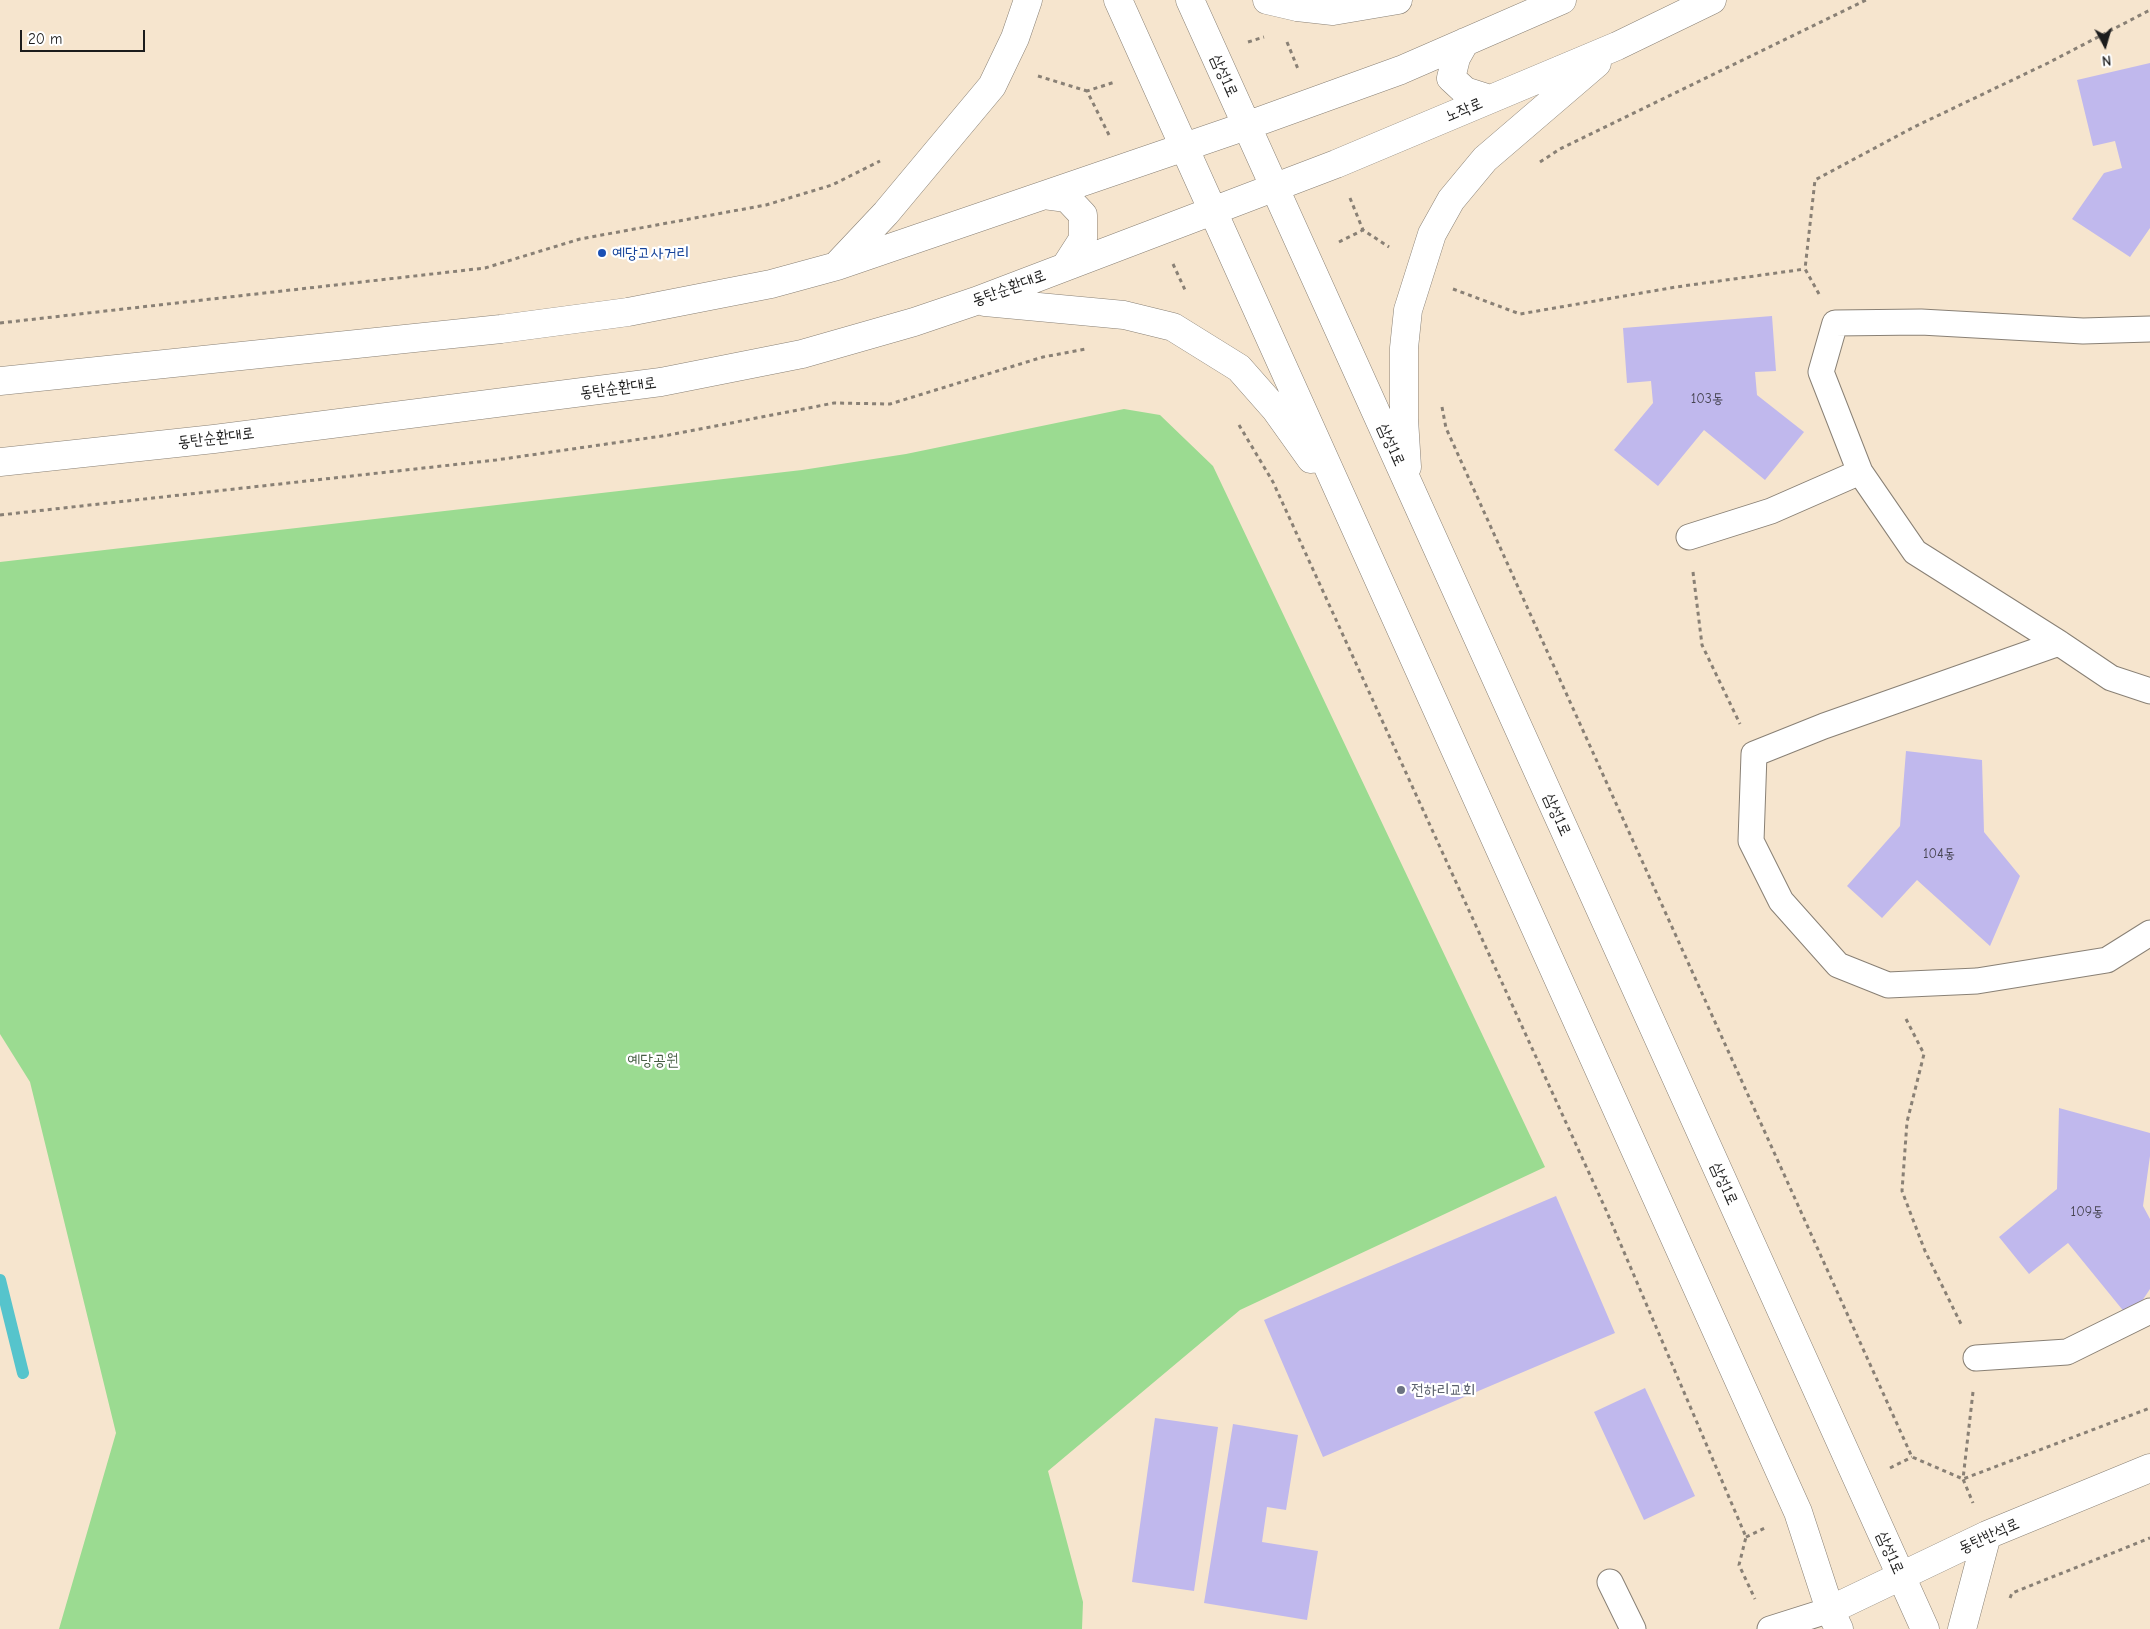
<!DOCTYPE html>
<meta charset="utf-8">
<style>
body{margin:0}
#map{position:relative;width:2150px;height:1629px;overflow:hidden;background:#f6e5ce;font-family:"Comic Neue",sans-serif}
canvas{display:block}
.north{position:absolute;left:2080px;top:20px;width:50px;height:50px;-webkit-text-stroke:4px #fff;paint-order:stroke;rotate:174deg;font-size:14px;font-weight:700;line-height:20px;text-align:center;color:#1c1c1c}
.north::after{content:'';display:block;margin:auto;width:18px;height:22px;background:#1c1c1c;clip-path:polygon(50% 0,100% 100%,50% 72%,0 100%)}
.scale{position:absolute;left:20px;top:30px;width:125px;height:22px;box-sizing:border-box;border:2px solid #1c1c1c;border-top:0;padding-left:6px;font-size:15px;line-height:18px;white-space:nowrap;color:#1c1c1c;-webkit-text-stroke:4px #fff;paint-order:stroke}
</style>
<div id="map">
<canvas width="2150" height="1629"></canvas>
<div class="north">N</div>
<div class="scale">20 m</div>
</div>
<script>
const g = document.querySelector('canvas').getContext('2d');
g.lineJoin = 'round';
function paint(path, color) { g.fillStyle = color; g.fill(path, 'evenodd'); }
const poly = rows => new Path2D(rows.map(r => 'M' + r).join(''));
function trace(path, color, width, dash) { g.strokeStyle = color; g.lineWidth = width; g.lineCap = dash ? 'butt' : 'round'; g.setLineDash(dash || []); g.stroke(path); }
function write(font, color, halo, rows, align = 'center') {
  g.font = font + ' "Comic Neue","Poor Story",sans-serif'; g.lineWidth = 4.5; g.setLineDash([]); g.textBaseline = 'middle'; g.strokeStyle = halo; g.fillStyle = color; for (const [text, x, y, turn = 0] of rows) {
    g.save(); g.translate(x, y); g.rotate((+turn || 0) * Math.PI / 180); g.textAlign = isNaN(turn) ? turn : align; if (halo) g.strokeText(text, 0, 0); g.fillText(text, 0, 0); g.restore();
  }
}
const green = poly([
 [1124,409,1160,415,1213,466,1545,1167,1240,1310,1048,1471,1083,1602,1082,1629,59,1629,116,1433,30,1082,0,1034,0,562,802,470,906,454]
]);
const stream = poly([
 [0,1280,23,1373]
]);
const building = poly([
 [2150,63,2150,228,2130,257,2072,219,2104,173,2122,168,2115,141,2093,146,2077,80],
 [1772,316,1776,371,1755,372,1757,395,1804,432,1765,480,1704,430,1658,486,1614,450,1653,403,1651,381,1627,383,1623,328],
 [1906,751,1982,760,1984,832,2020,876,1990,946,1917,880,1882,918,1847,886,1900,826],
 [2059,1108,2150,1133,2150,1156,2143,1206,2150,1219,2150,1289,2130,1319,2068,1243,2029,1274,1999,1237,2057,1189],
 [1556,1196,1615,1333,1323,1457,1264,1320],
 [1645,1388,1695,1496,1644,1520,1594,1412],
 [1155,1418,1218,1427,1194,1591,1132,1582],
 [1233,1424,1298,1435,1286,1510,1267,1507,1262,1542,1318,1551,1307,1620,1204,1603]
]);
const path = poly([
 [1248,42,1264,37],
 [1287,42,1298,69],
 [1038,76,1087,91],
 [1109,135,1087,91,1115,82],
 [1540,162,1560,149,1866,0],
 [1350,198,1363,230,1389,247],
 [1339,242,1363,230],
 [1173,264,1186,292],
 [1453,289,1520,314,1676,287,1805,269],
 [1819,294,1805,269,1815,180,1914,127,2048,63,2150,10],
 [0,323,485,268,580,239,766,205,832,185,880,161],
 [1442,407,1446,428,1912,1457,1963,1479,2150,1408],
 [1239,425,1273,482,1606,1210,1746,1537,1739,1565,1755,1599],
 [0,515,496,460,669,435,834,403,890,404,1043,357,1086,349],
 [1693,572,1702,645,1740,724],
 [1906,1019,1924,1054,1907,1122,1902,1191,1925,1251,1962,1326],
 [1973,1392,1963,1479,1973,1503],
 [1890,1468,1912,1457],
 [1746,1537,1765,1528],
 [2010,1598,2012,1593,2150,1538]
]);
const service = poly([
 [1860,472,1915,552,2059,643,2111,678,2150,691],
 [1689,537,1771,511,1860,472,1821,372,1835,323,1921,322,2083,331,2150,329],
 [2059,643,1824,726,1754,754,1751,841,1781,901,1838,965,1888,985,1977,981,2107,960,2150,933],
 [1976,1358,2067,1352,2150,1311],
 [1610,1582,1633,1629],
 [1770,1629,1830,1610]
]);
const tertiary = poly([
 [1118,0,1798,1512,1830,1610,1839,1629],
 [1190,0,1925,1629],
 [1267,0,1297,7,1333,11,1398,0],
 [1465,42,1456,58,1451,78,1465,91,1490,99],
 [1044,195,1067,198,1083,215,1083,239,1065,267],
 [838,264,886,213,992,86,1015,38,1028,0],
 [985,302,1124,315,1173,327,1239,368,1276,410,1311,459],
 [0,381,501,329,628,312,771,284,837,266,1246,126,1401,70,1562,0],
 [0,462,214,439,661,382,802,354,914,322,976,301,1336,164,1617,46,1712,0],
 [1407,467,1404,419,1404,348,1408,310,1432,234,1451,200,1485,159,1597,63],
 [1830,1610,1987,1535,2150,1468],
 [1962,1629,1987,1535]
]);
const markers = [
 [602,253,5,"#1a4fb4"],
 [1401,1390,5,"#6b7280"]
];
const numberNames = [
 ["103동",1707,399],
 ["104동",1939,854],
 ["109동",2087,1212]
];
const streetNames = [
 ["삼성1로",1224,76,66],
 ["노작로",1464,110,-23],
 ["동탄순환대로",1009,288,-20],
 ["동탄순환대로",618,388,-8],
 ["동탄순환대로",216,438,-7],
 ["삼성1로",1391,445,66],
 ["삼성1로",1557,815,66],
 ["삼성1로",1724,1184,66],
 ["동탄반석로",1989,1536,-24],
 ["삼성1로",1890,1553,66]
];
const transitNames = [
 ["예당고사거리",612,253]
];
const parkNames = [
 ["예당공원",653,1060]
];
const worshipNames = [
 ["전하리교회",1411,1390]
];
paint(green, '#9bdb91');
trace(stream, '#56c4cc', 12);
paint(building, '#c0b8ed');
trace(service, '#898075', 27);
trace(tertiary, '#898075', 29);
trace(path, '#898075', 3, [4, 4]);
trace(service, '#fff', 25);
trace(tertiary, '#fff', 28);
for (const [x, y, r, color] of markers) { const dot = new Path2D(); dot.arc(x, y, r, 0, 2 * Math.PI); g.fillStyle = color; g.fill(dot); trace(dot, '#fff', 2); }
write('14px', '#454350', null, numberNames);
write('16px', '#1c1c1c', '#fff', streetNames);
write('16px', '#164399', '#fff', transitNames, 'left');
write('16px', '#485f45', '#fff', parkNames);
write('16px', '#5b616d', '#fff', worshipNames, 'left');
</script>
